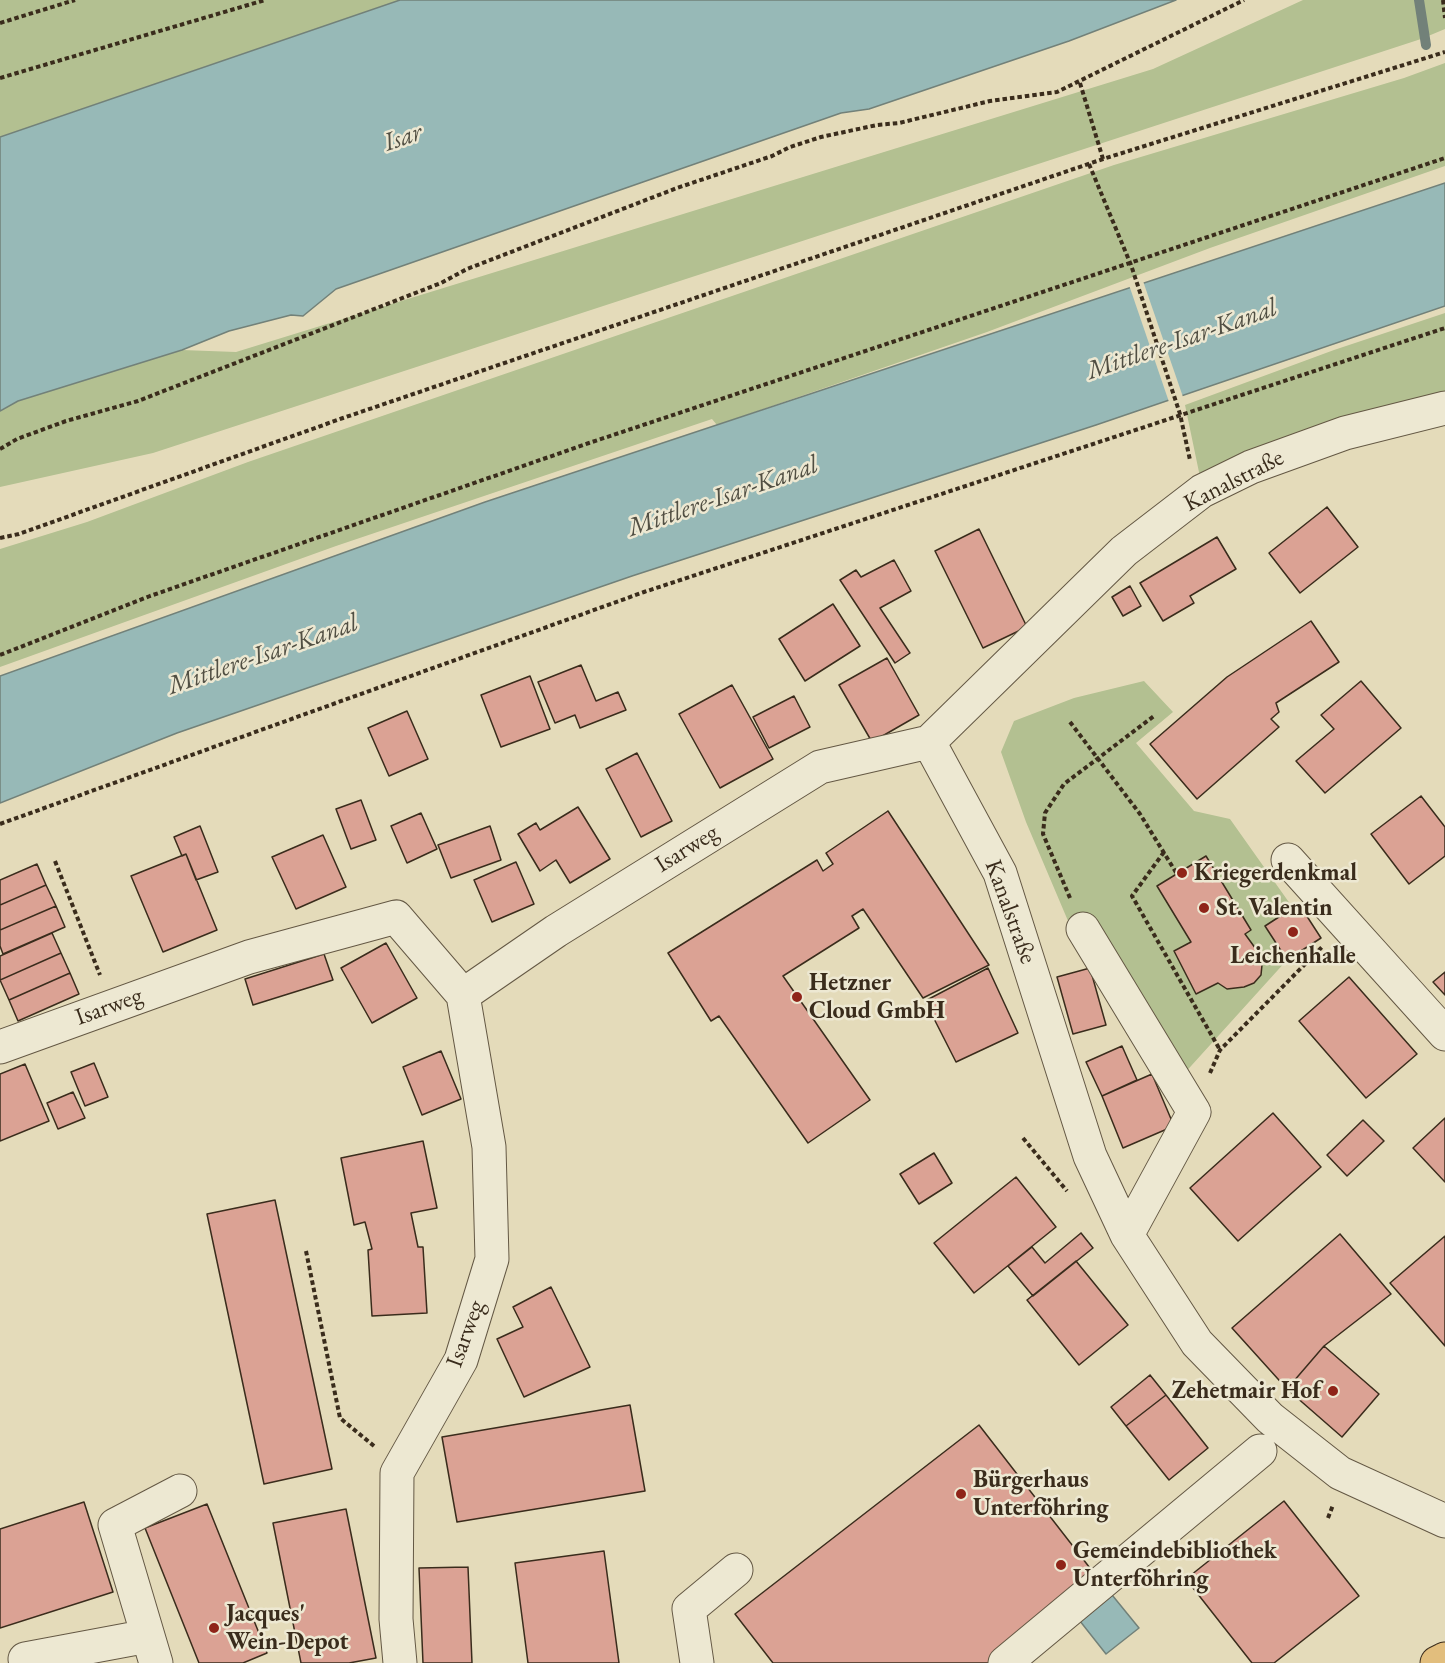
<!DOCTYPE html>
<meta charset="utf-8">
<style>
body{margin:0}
canvas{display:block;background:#e4dbba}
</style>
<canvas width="1445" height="1663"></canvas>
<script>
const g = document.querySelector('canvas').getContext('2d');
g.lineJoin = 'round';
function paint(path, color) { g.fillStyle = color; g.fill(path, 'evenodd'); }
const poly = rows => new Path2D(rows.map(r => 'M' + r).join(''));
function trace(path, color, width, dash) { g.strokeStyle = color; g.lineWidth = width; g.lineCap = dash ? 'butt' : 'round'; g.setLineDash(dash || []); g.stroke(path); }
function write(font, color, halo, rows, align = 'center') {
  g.font = font + ' "EB Garamond",serif'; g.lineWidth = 5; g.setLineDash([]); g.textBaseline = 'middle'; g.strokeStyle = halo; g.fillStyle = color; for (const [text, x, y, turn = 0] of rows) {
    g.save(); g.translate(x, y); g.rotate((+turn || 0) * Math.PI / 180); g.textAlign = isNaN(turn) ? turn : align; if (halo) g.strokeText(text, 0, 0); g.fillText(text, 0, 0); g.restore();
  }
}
const green = poly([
 [0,0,400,0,0,137],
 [1303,0,1445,0,1445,29,1421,39,153,453,0,487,0,411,18,401,182,350,236,352,1153,69],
 [1445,63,1445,166,1210,248,987,332,717,425,712,419,336,546,0,667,0,549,87,522,248,462,1114,165,1404,78],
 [1445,313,1445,392,1307,429,1241,454,1200,477,1185,405,1334,350],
 [1144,681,1173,712,1136,743,1194,811,1230,819,1293,908,1265,926,1287,960,1182,1076,1074,935,1026,822,1001,752,1014,721,1074,698]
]);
const water = poly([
 [400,0,1176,0,1069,41,869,109,841,113,336,289,303,316,291,315,229,331,182,350,18,401,0,411,0,137,400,0],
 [1445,183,1445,306,1096,425,632,576,177,733,0,803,0,676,485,502,1445,183],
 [1108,1590,1139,1628,1106,1654,1076,1616,1108,1590]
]);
const pier = poly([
 [1143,281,1183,397,1169,402,1129,285]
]);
const stream = poly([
 [1419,0,1426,45]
]);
const building = poly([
 [1327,507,1358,547,1300,593,1269,553,1327,507],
 [979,529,1027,627,983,648,935,551,979,529],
 [1217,537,1236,569,1190,596,1194,603,1163,621,1140,583,1217,537],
 [894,560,911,591,880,608,910,653,895,663,840,580,856,570,861,577,894,560],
 [1130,586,1141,606,1123,616,1112,597,1130,586],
 [833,604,860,646,805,681,779,639,833,604],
 [1311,621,1339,662,1276,703,1279,712,1271,719,1279,727,1197,799,1150,744,1227,677,1311,621],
 [887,658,919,715,872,742,839,685,887,658],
 [581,665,596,701,618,692,626,710,580,728,575,715,555,723,538,682,581,665],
 [530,676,550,729,501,747,481,695,530,676],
 [1361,681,1401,728,1325,793,1296,761,1334,729,1321,715,1361,681],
 [732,685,773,759,720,788,679,714,732,685],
 [794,696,810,727,769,748,753,717,794,696],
 [407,711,428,759,389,776,368,728,407,711],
 [637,753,672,821,641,837,606,769,637,753],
 [1421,796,1445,827,1445,856,1409,884,1371,834,1421,796],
 [361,800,376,840,351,849,336,809,361,800],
 [578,807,610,859,570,883,556,860,540,871,518,834,536,823,540,830,578,807],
 [888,811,989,965,923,998,863,909,852,916,859,928,783,976,870,1100,808,1143,719,1016,711,1021,668,953,817,860,823,871,833,864,826,853,888,811],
 [421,813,437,849,407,863,391,826,421,813],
 [200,826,218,872,196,880,186,854,182,856,174,837,200,826],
 [490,826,501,860,451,878,438,845,490,826],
 [323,835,346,887,296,909,272,857,323,835],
 [186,854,217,930,163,952,131,876,186,854],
 [1206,856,1251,930,1245,934,1261,956,1262,965,1261,975,1254,983,1244,987,1227,989,1218,983,1196,994,1174,951,1191,942,1157,886,1206,856],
 [516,862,534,904,492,922,474,880,516,862],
 [37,864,46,885,0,905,0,880,37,864],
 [46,885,56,906,0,930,0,905,46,885],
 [1299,904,1321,938,1287,960,1265,926,1299,904],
 [56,906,65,927,3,954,0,946,0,930,56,906],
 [52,933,61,953,0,980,0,956,52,933],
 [386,943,417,998,372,1023,341,968,386,943],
 [61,953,70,973,9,1000,0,980,61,953],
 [324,954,333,980,253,1005,245,979,324,954],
 [988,968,1018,1033,956,1062,925,1001,988,968],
 [1090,968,1106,1025,1073,1034,1057,977,1090,968],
 [1445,972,1445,995,1433,982,1445,972],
 [70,973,79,994,18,1021,9,1000,70,973],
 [1349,977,1417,1054,1366,1098,1299,1021,1349,977],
 [1122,1046,1137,1080,1102,1096,1086,1062,1122,1046],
 [441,1051,461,1099,422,1115,403,1067,441,1051],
 [94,1063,108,1097,85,1106,71,1072,94,1063],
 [25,1064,49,1121,0,1141,0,1074,25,1064],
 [1152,1074,1174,1126,1123,1148,1102,1096,1152,1074],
 [73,1092,85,1118,58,1129,47,1103,73,1092],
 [1273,1113,1321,1167,1238,1241,1190,1188,1273,1113],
 [1445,1118,1445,1182,1413,1148,1445,1118],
 [1363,1120,1384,1141,1347,1176,1327,1155,1363,1120],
 [423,1141,437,1208,411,1213,418,1247,423,1247,427,1313,372,1316,368,1250,372,1249,365,1222,354,1225,341,1158,423,1141],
 [934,1153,952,1183,919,1204,900,1174,934,1153],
 [1016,1177,1056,1227,974,1293,934,1243,1016,1177],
 [275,1200,332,1469,264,1484,207,1214,275,1200],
 [1081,1233,1093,1248,1033,1296,1008,1266,1032,1247,1045,1263,1081,1233],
 [1340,1234,1391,1294,1324,1346,1287,1389,1232,1328,1340,1234],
 [1445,1236,1445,1346,1390,1283,1445,1236],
 [1076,1261,1128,1325,1079,1365,1027,1300,1076,1261],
 [551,1287,590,1367,524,1397,497,1339,523,1327,513,1307,551,1287],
 [1324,1346,1379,1394,1342,1437,1287,1389,1324,1346],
 [1150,1375,1166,1395,1126,1426,1111,1407,1150,1375],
 [1166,1395,1208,1448,1169,1480,1126,1426,1166,1395],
 [630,1405,645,1491,457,1522,442,1437,630,1405],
 [979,1425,1100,1581,993,1663,773,1663,735,1614,979,1425],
 [1284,1501,1359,1596,1274,1663,1252,1663,1186,1579,1284,1501],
 [84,1502,113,1592,0,1628,0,1529,84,1502],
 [207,1504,267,1653,243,1663,199,1663,145,1528,207,1504],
 [346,1509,376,1658,349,1663,301,1663,273,1523,346,1509],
 [604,1551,619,1663,528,1663,515,1563,604,1551],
 [468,1567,472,1663,423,1663,419,1568,468,1567]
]);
const path = poly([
 [1443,0,1445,18],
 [0,23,75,0],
 [0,78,265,0],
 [1080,83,1103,159],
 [1089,164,1131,265,1180,414,1190,460],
 [0,449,17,439,66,421,138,401,441,283,467,269,677,188,772,156,790,147,821,137,877,125,899,123,990,101,1057,92,1244,0],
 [0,538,19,534,343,418,1103,159,1445,52],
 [0,655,150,596,589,443,1445,158],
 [1070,722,1140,814,1177,874],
 [0,824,644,592,1445,328],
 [1164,852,1132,896,1220,1050],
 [55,861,100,975],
 [1070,898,1043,834,1045,813,1064,784,1154,716],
 [1210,1073,1220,1050,1322,947],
 [1023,1138,1067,1191],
 [306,1251,340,1418,374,1446],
 [1328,1518,1333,1505]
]);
const minor = poly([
 [1445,408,1345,433,1251,467,1202,491,1124,551,929,742,1000,873,1090,1156,1127,1235,1197,1343,1270,1418,1340,1473,1445,1521],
 [1288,860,1445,1034],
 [1083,929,1194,1112,1127,1235],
 [0,1047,249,957,396,917,463,995],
 [25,1659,148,1636],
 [156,1663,115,1525,180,1491],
 [400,1663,396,1619,397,1473,461,1360,492,1259,489,1147,463,995,556,931,820,767,929,742],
 [697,1663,689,1609,736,1570],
 [1005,1663,1260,1451]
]);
const major = poly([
 [1437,1663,1445,1659]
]);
const markers = [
 [1182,873,6,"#8f2418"],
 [1204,908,6,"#8f2418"],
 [1293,932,6,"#8f2418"],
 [797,997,6,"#8f2418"],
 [1333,1391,6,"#8f2418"],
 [961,1494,6,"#8f2418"],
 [1061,1565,6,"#8f2418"],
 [214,1628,6,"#8f2418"]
];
const streetNames = [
 ["Kanalstraße",1234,481,-27],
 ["Isarweg",687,849,-32],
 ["Kanalstraße",1010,912,70],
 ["Isarweg",109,1007,-20],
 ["Isarweg",466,1334,-70]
];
const poiNames = [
 ["Kriegerdenkmal",1194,873],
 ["St. Valentin",1216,908],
 ["Leichenhalle",1293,956,"center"],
 ["Hetzner",809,983],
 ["Cloud GmbH",809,1011],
 ["Zehetmair Hof",1321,1391,"right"],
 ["Bürgerhaus",973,1480],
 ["Unterföhring",973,1508],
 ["Gemeindebibliothek",1073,1551],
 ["Unterföhring",1073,1579],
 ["Jacques'",226,1614],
 ["Wein-Depot",226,1642]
];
const waterNames = [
 ["Isar",403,138,-19],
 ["Mittlere-Isar-Kanal",1182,340,-19],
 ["Mittlere-Isar-Kanal",723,497,-19],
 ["Mittlere-Isar-Kanal",263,655,-19]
];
paint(green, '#b3c091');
paint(water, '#97b9b7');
trace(water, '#728179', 1.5);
paint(pier, '#e4dbba');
trace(stream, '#728179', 10);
paint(building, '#dba294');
trace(building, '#3a2c1c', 1.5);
trace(minor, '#645844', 35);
trace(major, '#3a2c1c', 35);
trace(path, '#3a2c1c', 4, [4.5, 3]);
trace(minor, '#ede8d2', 33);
trace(major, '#e2be7d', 33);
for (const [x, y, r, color] of markers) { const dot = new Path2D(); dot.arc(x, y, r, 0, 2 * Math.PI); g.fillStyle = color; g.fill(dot); trace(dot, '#ede8d2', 2); }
write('24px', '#3a2c1c', '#ede8d2', streetNames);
write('bold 24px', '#3a2c1c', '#ede8d2', poiNames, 'left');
write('italic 26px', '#514f43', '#ede8d2', waterNames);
</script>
